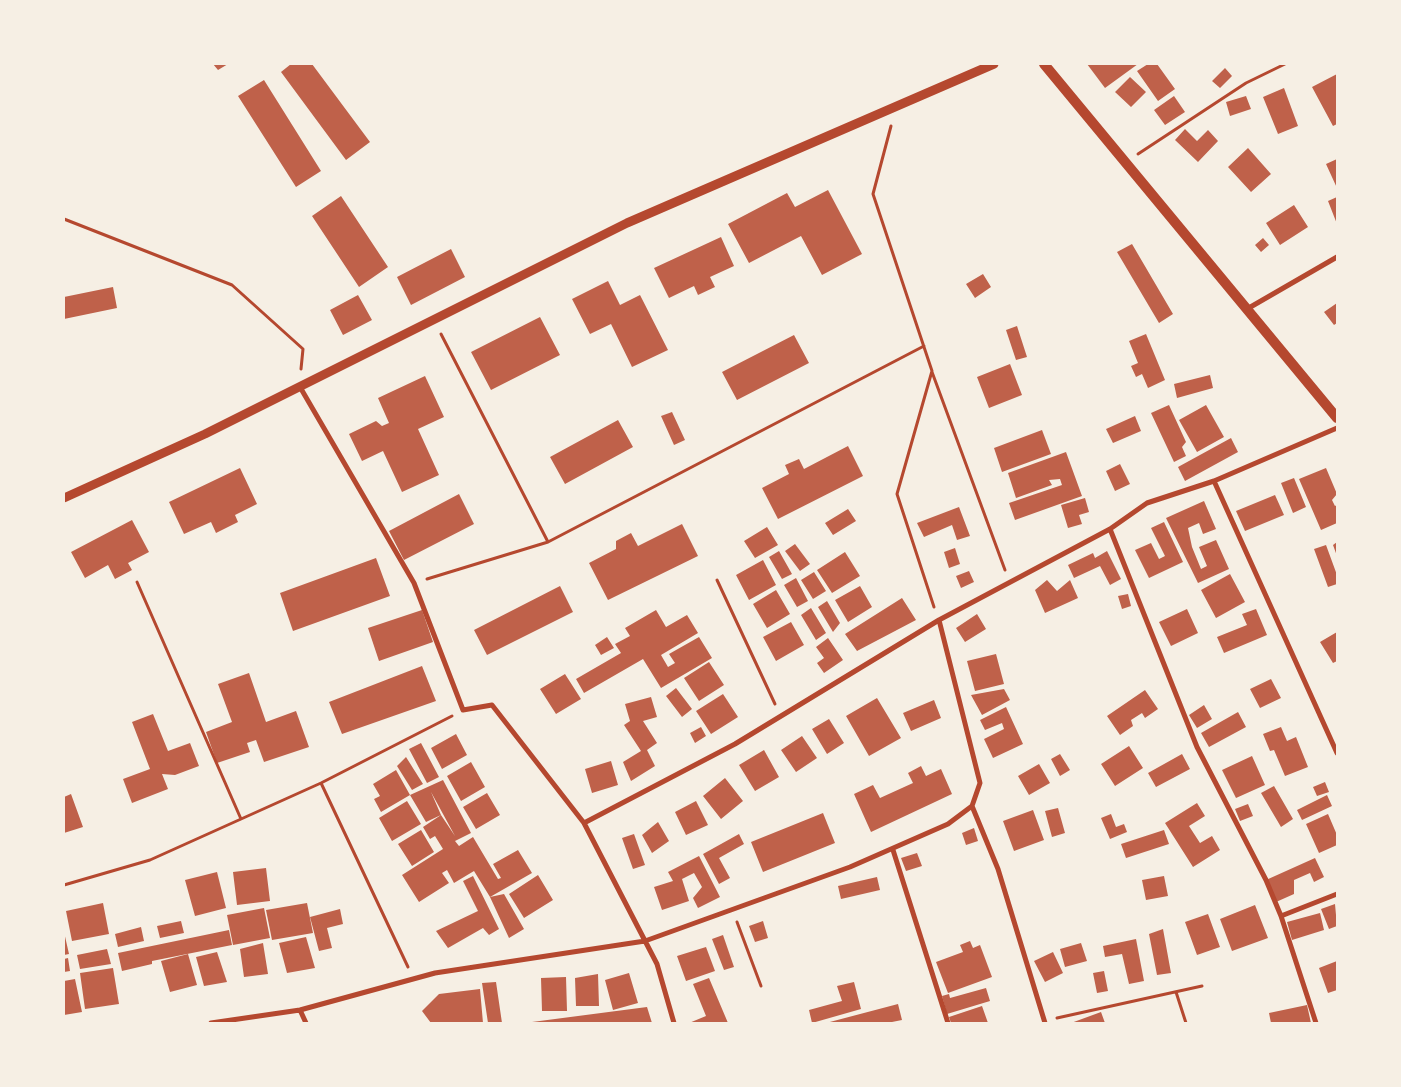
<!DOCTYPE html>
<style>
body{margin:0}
#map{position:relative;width:1401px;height:1087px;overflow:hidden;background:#f6efe4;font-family:Poppins,sans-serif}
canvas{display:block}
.frame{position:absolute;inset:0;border:65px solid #f6efe4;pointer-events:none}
</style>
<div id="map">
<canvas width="1401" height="1087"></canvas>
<div class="frame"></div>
</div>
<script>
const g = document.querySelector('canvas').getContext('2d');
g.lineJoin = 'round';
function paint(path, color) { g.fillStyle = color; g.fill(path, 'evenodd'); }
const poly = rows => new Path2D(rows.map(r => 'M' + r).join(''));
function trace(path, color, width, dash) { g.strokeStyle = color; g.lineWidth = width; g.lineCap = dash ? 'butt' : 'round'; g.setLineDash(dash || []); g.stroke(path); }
const building = poly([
 [213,64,228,64,218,70],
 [291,64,312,64,370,142,346,160,281,72],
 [1087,64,1138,64,1105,88],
 [1148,64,1157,64,1175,89,1158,101,1137,71],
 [1225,68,1232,76,1220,88,1212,81],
 [1337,74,1337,124,1333,126,1312,87],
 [1130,77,1146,92,1131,107,1115,92],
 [264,80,321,171,296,187,238,96],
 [1284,88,1298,126,1278,134,1263,97],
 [1174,96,1185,112,1165,125,1154,110],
 [1246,96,1251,109,1230,116,1226,102],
 [1185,129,1197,141,1208,130,1218,141,1198,162,1175,140],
 [1248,148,1271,174,1251,192,1228,167],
 [1337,159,1337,188,1326,164],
 [828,190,862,254,822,275,801,236,749,263,728,224,787,193,795,207],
 [341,196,388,267,359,287,312,216],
 [1337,197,1337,224,1328,201],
 [1294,205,1308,227,1280,245,1266,223],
 [721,237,734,266,710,277,715,287,698,295,694,286,669,298,654,268],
 [1263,238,1269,245,1261,252,1255,245],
 [1132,244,1173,314,1159,323,1117,252],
 [451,249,465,277,411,305,397,277],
 [983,274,991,287,975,298,966,284],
 [608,281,620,305,640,295,668,350,632,367,611,324,590,334,572,299],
 [113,287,117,308,64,319,64,297],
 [358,295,372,320,343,335,330,310],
 [1337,303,1337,323,1334,325,1324,312],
 [540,317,560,355,491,390,471,352],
 [1017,326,1027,357,1016,360,1006,330],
 [1146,334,1165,380,1148,388,1142,374,1136,377,1131,366,1138,363,1129,341],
 [794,335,809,363,737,400,722,372],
 [1010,364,1022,395,989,408,977,377],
 [1210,375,1213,388,1177,398,1174,384],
 [425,376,444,417,418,429,439,475,402,492,383,451,362,461,349,434,376,421,382,426,389,423,378,398],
 [1169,405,1186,442,1182,447,1186,456,1174,462,1151,413],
 [1206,405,1224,437,1197,452,1179,420],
 [672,412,685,440,674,445,661,416],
 [1135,416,1141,431,1113,443,1106,429],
 [618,420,633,447,565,484,550,457],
 [1042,430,1051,454,1002,472,994,448],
 [1231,438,1238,452,1185,481,1178,467],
 [848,446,863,476,778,519,762,488,789,474,785,465,799,459,804,469],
 [1066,452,1082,496,1015,520,1009,503,1062,485,1060,479,1049,480,1052,485,1016,498,1008,473],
 [1120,464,1130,484,1115,491,1106,471],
 [240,468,257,504,235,515,238,522,216,533,211,522,184,534,169,502],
 [1326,468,1337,494,1332,500,1335,506,1337,505,1337,523,1321,530,1299,479],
 [1294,478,1306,507,1293,513,1281,483],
 [459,494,474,524,404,560,389,531],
 [1275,495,1284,515,1245,531,1236,511],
 [1085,498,1089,512,1079,515,1082,524,1068,528,1061,505],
 [1204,501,1216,529,1203,534,1199,523,1188,528,1192,547,1201,569,1207,566,1199,547,1216,540,1229,569,1198,583,1166,518],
 [959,507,970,536,957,540,952,525,924,537,917,523],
 [848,509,856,521,833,535,825,523],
 [132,520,149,552,128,563,132,570,115,579,108,565,85,578,71,552],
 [1164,522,1183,562,1149,578,1135,550,1151,543,1159,559,1165,556,1151,528],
 [682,524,698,556,608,600,589,563,616,549,616,541,631,533,638,546],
 [767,527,778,545,755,558,744,541],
 [1337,542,1337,556,1333,545],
 [795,544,810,564,800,571,785,551],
 [1326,545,1337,575,1337,584,1328,587,1314,549],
 [955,548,960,564,949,568,944,552],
 [779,551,792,574,782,579,769,557],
 [1107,551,1121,579,1110,585,1100,566,1074,578,1068,565,1093,553,1095,558],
 [845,552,860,576,832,593,817,570],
 [376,558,390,596,293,631,280,593],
 [763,560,776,585,749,600,736,575],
 [969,571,974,582,961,588,956,576],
 [814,572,826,591,813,599,801,580],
 [1230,574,1245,602,1216,618,1201,590],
 [796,578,808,601,797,607,784,585],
 [1047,580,1057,591,1070,580,1078,598,1045,613,1035,590],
 [560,586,573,612,487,655,474,630],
 [860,586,872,607,848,622,835,600],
 [776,590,790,614,767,628,753,604],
 [1128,594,1131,606,1122,609,1118,596],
 [902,598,916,620,857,651,845,634],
 [827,601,840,623,833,632,818,607],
 [811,608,826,633,816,640,801,615],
 [1187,609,1198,633,1171,646,1159,622],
 [1256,609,1267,635,1224,653,1217,637,1247,625,1242,614],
 [422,610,433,642,379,661,368,628],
 [656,610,666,627,687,615,698,633,661,655,668,667,675,663,669,654,699,637,712,658,661,688,643,659,584,693,576,679,621,653,615,644,630,636,625,628],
 [977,614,986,629,965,642,956,628],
 [791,622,804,645,776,661,763,637],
 [1337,632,1337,661,1333,663,1320,642],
 [607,637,614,648,601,655,595,645],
 [828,638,843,660,824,673,817,663,824,658,816,647],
 [996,654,1004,684,975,691,967,661],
 [709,662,724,685,699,701,684,678],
 [422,666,436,701,342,734,329,702],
 [249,673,266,722,296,711,309,747,264,762,256,740,247,743,250,752,217,763,206,732,232,722,218,684],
 [565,674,581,699,556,714,540,689],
 [1271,679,1281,698,1260,708,1250,689],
 [676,688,692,709,682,717,666,696],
 [1004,689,1010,700,982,715,971,695],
 [1145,690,1158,709,1145,718,1142,713,1131,720,1133,726,1120,735,1107,716],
 [723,694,738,717,711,734,696,711],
 [651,697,657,717,643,721,657,743,647,750,655,766,631,781,623,762,641,751,624,725,630,721,625,704],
 [877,698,901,738,869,756,846,716],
 [934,700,941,718,911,731,903,713],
 [1204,705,1212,719,1197,728,1189,715],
 [1006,707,1023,744,993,758,984,739,1004,729,1002,723,985,730,980,720],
 [1238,712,1246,727,1209,747,1201,733],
 [153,714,168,751,190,743,199,766,175,775,162,774,168,789,132,803,123,779,150,769,132,722],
 [829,719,844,743,827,754,812,729],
 [701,727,706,736,695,743,690,733],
 [1281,727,1287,741,1296,737,1308,767,1285,776,1274,750,1270,751,1263,734],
 [456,734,467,755,442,769,431,748],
 [802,736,817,758,796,772,781,750],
 [421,743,439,777,427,783,409,749],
 [1129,746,1143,768,1115,786,1101,764],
 [764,750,779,777,755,791,739,765],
 [1060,754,1070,770,1060,776,1051,759],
 [1182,754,1190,769,1156,787,1148,773],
 [1252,756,1265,785,1236,798,1222,770],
 [406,757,423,784,412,790,397,766],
 [611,761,618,785,592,793,585,769],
 [471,762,485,787,461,801,447,776],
 [1039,764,1050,783,1029,795,1018,776],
 [921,766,926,776,941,769,952,794,871,832,854,794,873,785,880,798,913,783,908,773],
 [396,770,410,795,443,780,471,833,455,841,459,846,473,837,498,879,501,878,493,864,518,850,532,873,490,897,504,894,524,929,509,938,490,897,474,871,454,883,447,870,442,873,449,883,419,902,402,875,443,849,435,836,430,839,423,827,441,815,426,822,410,795,381,812,374,799,380,796,373,784],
 [431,792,455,836,441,815],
 [725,778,743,801,721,819,703,796],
 [1325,782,1329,792,1317,796,1313,787],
 [1274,786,1293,819,1281,827,1261,793],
 [487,793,500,815,476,829,463,807],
 [71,794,83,827,64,833,64,797],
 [1327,795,1332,806,1302,820,1297,810],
 [407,801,421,824,392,841,379,818],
 [696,801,708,825,686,835,675,812],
 [1197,803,1205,816,1189,826,1200,843,1212,836,1220,850,1193,867,1165,823],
 [1248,804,1253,816,1240,821,1235,809],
 [1058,808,1065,833,1052,837,1045,811],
 [1033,810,1044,840,1014,851,1003,821],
 [823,813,835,843,763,872,751,842],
 [1111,814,1116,827,1124,824,1127,832,1110,839,1101,818],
 [1328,814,1337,835,1337,845,1319,853,1306,824],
 [658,822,669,841,652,853,642,835],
 [974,828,978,841,966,845,962,833],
 [421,830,434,852,412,866,398,844],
 [1164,830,1169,844,1126,858,1121,844],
 [634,834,645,865,633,869,622,838],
 [739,834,744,844,719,858,730,878,719,884,703,854],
 [917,853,922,866,906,871,901,858],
 [699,856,720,897,698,908,693,898,702,887,694,873,682,879,689,901,662,910,654,887,673,881,668,872],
 [1315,858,1324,877,1314,882,1310,873,1294,880,1294,894,1276,902,1266,880],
 [266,868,270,901,237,905,233,872],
 [217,872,226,908,195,916,185,880],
 [538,875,553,900,524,918,509,894],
 [473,876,499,929,489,935,483,928,448,948,436,931,478,911,463,881],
 [1164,876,1168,896,1146,900,1142,880],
 [877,877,880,890,841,899,838,886],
 [103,903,109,934,72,941,66,911],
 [307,903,313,933,272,940,266,910],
 [1335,904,1337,926,1329,929,1321,909],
 [1255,905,1268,938,1232,951,1220,919],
 [264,908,270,938,233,945,227,915],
 [340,909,343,924,327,928,332,948,319,951,310,917],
 [1320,913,1324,930,1292,940,1287,922],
 [1208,914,1220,947,1197,955,1185,922],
 [181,921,184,933,160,938,157,926],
 [763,921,768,938,755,942,749,926],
 [141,927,144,941,118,947,115,934],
 [1163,929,1171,973,1157,975,1149,934],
 [229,930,232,945,152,961,152,964,122,971,118,953],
 [64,932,69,954,64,955],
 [723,935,734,967,724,970,712,939],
 [306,937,315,968,287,973,279,943],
 [1136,939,1144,981,1129,984,1122,954,1105,957,1103,946],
 [970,941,973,948,980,945,992,977,948,993,936,962,963,952,960,945],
 [263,943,268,974,244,977,240,949],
 [1081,943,1087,961,1065,967,1060,949],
 [706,947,715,971,686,981,677,956],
 [107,949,111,964,80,969,77,955],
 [217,952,227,982,204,986,196,957],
 [1053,952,1063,973,1045,982,1034,961],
 [188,954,197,985,170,992,161,961],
 [68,958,70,971,64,972,64,959],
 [1337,961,1337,990,1328,993,1319,968],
 [113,968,119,1004,85,1009,80,973],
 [1104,971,1108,991,1097,993,1093,973],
 [629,973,638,1003,613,1010,605,980],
 [598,974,599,1006,576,1006,575,978],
 [566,977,567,1011,542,1011,541,978],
 [709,978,728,1023,689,1023,706,1016,693,984],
 [75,979,82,1012,64,1015,64,981],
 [496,982,502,1023,488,1023,482,983],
 [854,982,861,1009,812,1023,809,1010,842,1001,837,986],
 [986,988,990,1001,947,1014,942,996,949,994,950,998],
 [480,989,483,1023,431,1023,422,1011,439,994],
 [898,1004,902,1020,887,1023,826,1023],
 [1307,1005,1311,1023,1271,1023,1269,1013],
 [982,1006,988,1023,951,1023,949,1017],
 [647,1007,652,1023,532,1023,532,1022],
 [1101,1012,1105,1023,1071,1023]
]);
const path = poly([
 [891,126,873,194,932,371,897,494,934,607],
 [1138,154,1246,83,1285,64],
 [64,219,232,285,303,349,301,369],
 [441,334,548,542,924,346],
 [932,372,1005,570],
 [427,579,548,542],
 [717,580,775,704],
 [137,582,241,819],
 [321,783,408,967],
 [64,885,150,860,321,783,452,716],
 [737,922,761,986],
 [1176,992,1186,1023],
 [1057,1018,1202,986]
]);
const minor = poly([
 [1247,309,1337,257],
 [300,387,414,583,463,710,492,705,584,823,657,964,674,1023],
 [1337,428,1214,481,1337,753],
 [1214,481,1147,503,1110,529,1197,747,1266,880,1281,916,1316,1023],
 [972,806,998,869,1045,1023],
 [584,823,735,744,939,620,1110,529],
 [893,850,948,1023],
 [1281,916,1337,894],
 [300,1010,306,1023],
 [211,1023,300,1010,435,973,645,941,850,867,948,824,972,806,980,783,939,620]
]);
const tertiary = poly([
 [64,498,205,434,627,223,994,64]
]);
const secondary = poly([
 [1044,64,1337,418]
]);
paint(building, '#bf614a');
trace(path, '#b5482f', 3);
trace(minor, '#b5482f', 5);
trace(tertiary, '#b5482f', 9);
trace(secondary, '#b5482f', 10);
</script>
